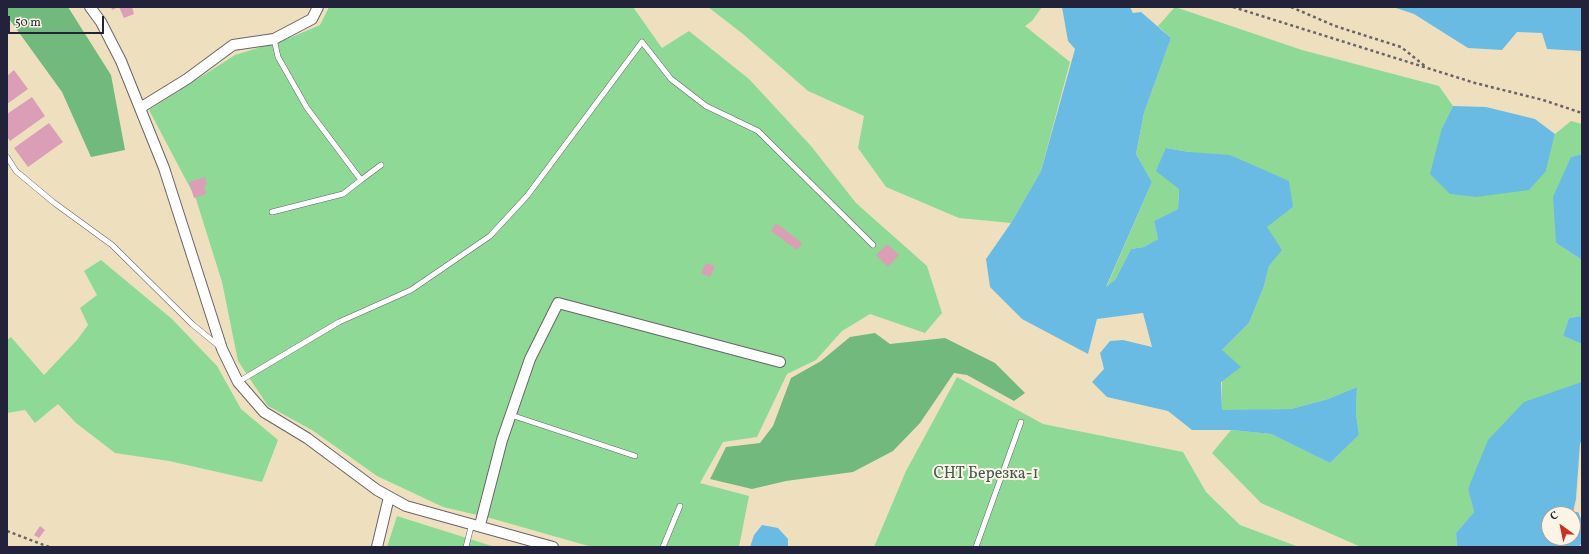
<!DOCTYPE html>
<meta charset="utf-8">
<style>
body{margin:0}
#map{position:relative;width:1589px;height:554px;overflow:hidden;background:#eee0bf;font-family:Vollkorn,serif}
canvas{display:block}
.frame{position:absolute;inset:0;border:8px solid #22223b;pointer-events:none}
.north{position:absolute;left:1541px;top:506px;width:40px;height:40px;box-sizing:border-box;background:#fcf5e5;border:1px solid #a5a1a1;border-radius:50%;rotate:327deg;font-size:11px;font-weight:700;line-height:16px;text-align:center;color:#22223b}
.north::after{content:'';display:block;margin:auto;width:14px;height:18px;background:#c8321e;clip-path:polygon(50% 0,100% 100%,50% 72%,0 100%)}
.scale{position:absolute;left:8px;top:16px;width:96px;height:18px;box-sizing:border-box;border:2px solid #22223b;border-top:0;padding-left:5px;font-size:12px;line-height:14px;white-space:nowrap;color:#22223b;-webkit-text-stroke:3px #fcf5e5;paint-order:stroke}
</style>
<div id="map">
<canvas width="1589" height="554"></canvas>
<div class="frame"></div>
<div class="north">С</div>
<div class="scale">50 m</div>
</div>
<script>
const g = document.querySelector('canvas').getContext('2d');
g.lineJoin = 'round';
function paint(path, color) { g.fillStyle = color; g.fill(path, 'evenodd'); }
const poly = rows => new Path2D(rows.map(r => 'M' + r).join(''));
function trace(path, color, width, dash) { g.strokeStyle = color; g.lineWidth = width; g.lineCap = dash ? 'butt' : 'round'; g.setLineDash(dash || []); g.stroke(path); }
function write(font, color, halo, rows, align = 'center') {
  g.font = font + ' Vollkorn,serif'; g.lineWidth = 4; g.setLineDash([]); g.textBaseline = 'middle'; g.strokeStyle = halo; g.fillStyle = color; for (const [text, x, y, turn = 0] of rows) {
    g.save(); g.translate(x, y); g.rotate((+turn || 0) * Math.PI / 180); g.textAlign = isNaN(turn) ? turn : align; if (halo) g.strokeText(text, 0, 0); g.fillText(text, 0, 0); g.restore();
  }
}
const green = poly([
 [329,7,633,7,662,48,689,31,749,79,811,146,856,203,927,266,942,313,925,333,870,314,842,331,816,360,787,374,757,437,723,442,700,483,749,496,739,547,592,547,490,518,443,507,377,476,312,430,268,406,238,361,222,282,196,199,149,110,235,55,287,39,320,25],
 [708,7,1042,7,1032,21,1025,26,1070,62,1041,171,1011,223,959,218,886,187,858,148,864,116,808,91,743,34],
 [1175,7,1302,50,1439,86,1453,106,1442,128,1546,171,1555,134,1571,121,1582,124,1582,154,1571,157,1556,243,1582,260,1582,316,1569,318,1563,336,1582,344,1582,382,1468,488,1474,512,1456,533,1457,547,1361,547,1261,503,1212,453,1231,430,1271,434,1330,463,1359,435,1356,413,1357,387,1328,399,1291,409,1222,411,1222,350,1249,323,1264,286,1269,266,1281,250,1266,227,1293,207,1189,152,1166,148,1179,189,1178,209,1154,221,1158,239,1144,247,1131,249,1115,280,1106,288,1152,182,1136,154,1144,113,1171,38,1158,26],
 [101,260,172,319,217,366,241,409,278,440,262,482,169,461,115,453,76,423,58,404,35,423,25,410,7,413,7,340,11,337,44,375,77,340,88,325,80,308,97,295,84,271],
 [957,377,1043,424,1183,452,1206,492,1240,525,1299,547,874,547,906,471],
 [397,516,495,547,387,547]
]);
const forest = poly([
 [7,7,68,7,111,75,125,150,91,157,62,92,7,16],
 [875,333,890,344,945,338,995,363,1025,393,1014,401,967,375,954,373,920,423,893,451,853,472,786,481,752,489,710,479,726,447,760,443,773,426,791,378,821,361,850,337]
]);
const water = poly([
 [1062,7,1130,7,1133,13,1141,12,1171,38,1144,113,1136,154,1152,182,1106,287,1115,280,1131,249,1144,247,1158,239,1154,221,1178,209,1179,189,1156,171,1166,148,1189,152,1230,155,1289,181,1293,207,1267,227,1282,250,1269,266,1264,286,1249,323,1222,350,1241,367,1221,382,1222,410,1291,409,1328,399,1357,387,1356,413,1359,435,1330,463,1271,434,1231,430,1192,430,1168,411,1107,397,1092,382,1104,369,1100,353,1110,341,1123,340,1152,347,1143,313,1097,319,1088,354,1022,319,990,287,986,259,1011,223,1041,171,1075,49,1068,41],
 [1393,7,1582,7,1582,51,1547,49,1542,33,1517,32,1502,50,1468,48,1414,14],
 [1453,106,1486,107,1535,119,1555,134,1546,171,1529,190,1476,197,1450,194,1430,174,1442,128],
 [1582,154,1582,260,1556,243,1553,197,1571,157],
 [1582,316,1582,344,1563,336,1569,318],
 [1582,382,1582,439,1580,444,1576,499,1573,512,1578,512,1582,521,1582,542,1579,547,1457,547,1456,533,1474,512,1468,489,1488,440,1524,402],
 [1549,514,1573,514,1573,538,1549,538],
 [762,525,778,528,788,539,788,547,750,547,754,535]
]);
const building = poly([
 [111,7,132,7,134,14,124,18,119,7,112,10],
 [14,70,28,89,7,104,7,76],
 [32,97,45,116,10,141,7,137,7,114],
 [49,123,63,142,28,167,14,148],
 [205,177,207,185,204,186,206,194,194,198,189,182],
 [776,223,802,243,797,250,771,231],
 [887,244,899,255,888,267,876,255],
 [706,263,715,266,710,277,701,273],
 [40,526,45,530,39,538,34,535]
]);
const path = poly([
 [1233,7,1475,83,1543,100,1582,113],
 [1291,7,1335,26,1401,47,1425,66],
 [7,531,49,547]
]);
const lane = poly([
 [274,39,278,57,307,108,361,180,381,165],
 [7,157,16,171,53,202,112,245,192,324,220,347],
 [272,212,343,194,361,180],
 [238,382,339,322,411,290,490,236,527,196,642,42,671,79,706,106,758,131,873,245],
 [511,415,635,456],
 [466,547,472,523],
 [663,547,680,506],
 [976,547,1021,422]
]);
const street = poly([
 [90,7,101,22,121,61,164,168,222,349,238,382,264,412,307,438,377,490,406,506,553,547],
 [140,108,187,79,233,45,274,39,312,19,318,7],
 [480,525,502,440,530,359,558,303,780,362],
 [377,547,389,497]
]);
const parkNames = [
 ["СНТ Березка-1",986,475]
];
paint(green, '#8ed995');
paint(forest, '#72b97e');
paint(water, '#69bbe4');
paint(building, '#db9eb7');
trace(lane, '#696469', 6);
trace(street, '#696469', 12);
trace(path, '#696469', 2.5, [3, 3]);
trace(lane, '#fff', 5);
trace(street, '#fff', 10);
write('16px', '#425956', '#fcf5e5', parkNames);
</script>
